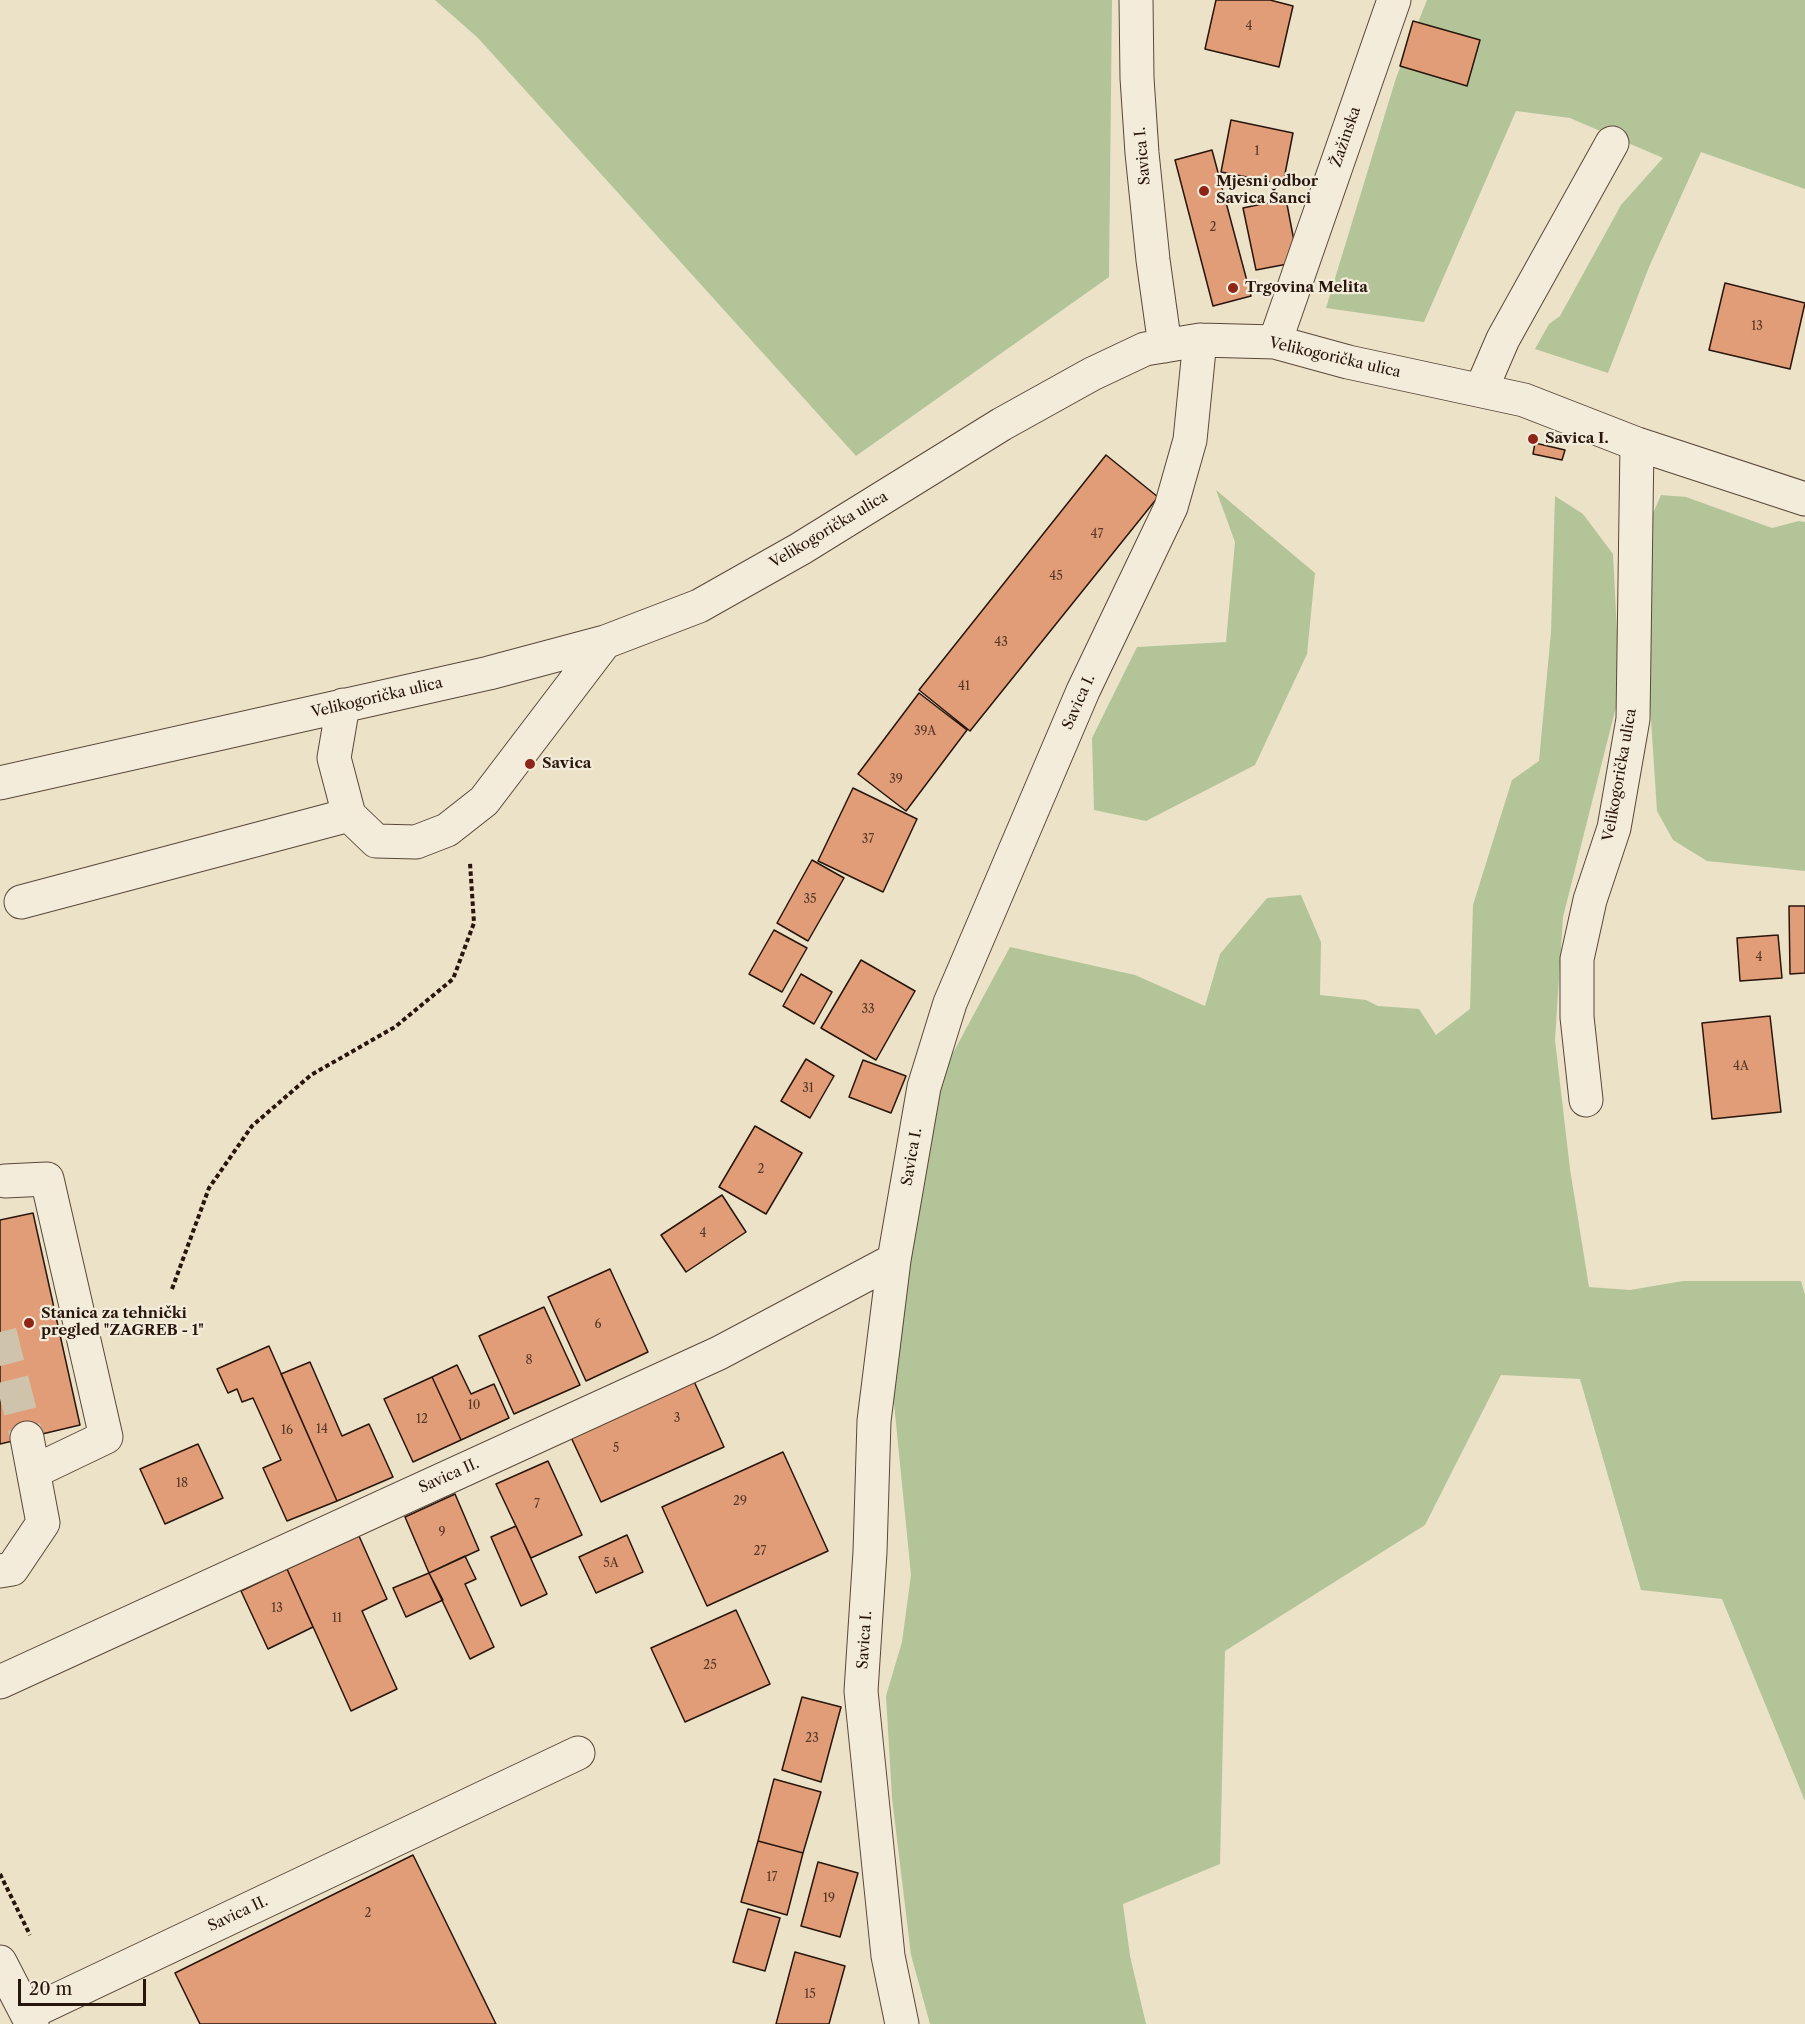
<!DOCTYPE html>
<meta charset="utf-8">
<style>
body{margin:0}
#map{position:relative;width:1805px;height:2024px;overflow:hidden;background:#ece2c7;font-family:"Libre Caslon Text",serif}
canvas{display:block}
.scale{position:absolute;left:18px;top:1979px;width:128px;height:27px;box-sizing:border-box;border:3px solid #28150b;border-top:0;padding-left:8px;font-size:18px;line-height:21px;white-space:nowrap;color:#28150b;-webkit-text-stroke:4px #f3ecdb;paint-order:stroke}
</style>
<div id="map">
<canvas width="1805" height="2024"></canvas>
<div class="scale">20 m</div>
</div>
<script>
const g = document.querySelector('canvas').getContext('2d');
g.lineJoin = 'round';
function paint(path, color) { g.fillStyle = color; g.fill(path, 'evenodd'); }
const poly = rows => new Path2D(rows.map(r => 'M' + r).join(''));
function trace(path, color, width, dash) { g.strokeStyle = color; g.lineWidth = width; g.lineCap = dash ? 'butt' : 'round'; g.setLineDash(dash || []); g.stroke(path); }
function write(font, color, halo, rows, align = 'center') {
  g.font = font + ' "Libre Caslon Text",serif'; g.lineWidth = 4.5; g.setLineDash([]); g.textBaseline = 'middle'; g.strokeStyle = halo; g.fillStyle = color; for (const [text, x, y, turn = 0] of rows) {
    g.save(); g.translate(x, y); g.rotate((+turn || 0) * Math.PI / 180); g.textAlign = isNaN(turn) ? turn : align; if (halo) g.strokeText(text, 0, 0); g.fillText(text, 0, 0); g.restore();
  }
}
const green = poly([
 [435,0,1112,0,1109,277,856,456,478,38],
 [1427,0,1805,0,1805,189,1701,152,1649,267,1608,373,1535,349,1549,324,1560,316,1621,205,1663,158,1570,118,1516,111,1424,322,1326,308,1396,78],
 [1216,490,1315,573,1307,654,1255,765,1146,821,1094,810,1092,738,1137,647,1226,642,1235,542],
 [1661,495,1686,497,1772,528,1799,521,1805,522,1805,871,1707,861,1673,840,1657,811,1644,613,1650,520],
 [1555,496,1583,514,1613,554,1620,691,1563,917,1555,1040,1570,1169,1589,1287,1630,1290,1683,1281,1801,1281,1805,1295,1805,1801,1722,1599,1641,1590,1580,1379,1501,1375,1425,1525,1225,1651,1220,1864,1123,1904,1130,1956,1146,2024,930,2024,911,1955,892,1798,886,1696,902,1642,911,1575,891,1373,939,1079,1010,947,1135,975,1205,1006,1220,954,1267,898,1301,895,1321,942,1320,995,1366,1000,1378,1006,1419,1009,1436,1035,1470,1009,1473,905,1512,780,1539,761,1551,632]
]);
const building = poly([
 [1216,0,1270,0,1293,6,1279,67,1205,49,1216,0],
 [1413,21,1480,40,1467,86,1400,66,1413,21],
 [1231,120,1293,133,1283,184,1221,172,1231,120],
 [1212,150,1251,296,1213,306,1175,160,1212,150],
 [1286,199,1298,262,1256,270,1243,208,1286,199],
 [1725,283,1805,303,1790,369,1709,350,1725,283],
 [1535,443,1565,450,1562,460,1533,454,1535,443],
 [1106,455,1158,497,970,731,919,690,1106,455],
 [919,693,967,730,906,811,858,774,919,693],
 [853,788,917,819,883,892,818,861,853,788],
 [812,860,844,878,808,941,777,923,812,860],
 [1789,906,1805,906,1805,973,1790,974,1789,906],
 [774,930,807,948,782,992,749,974,774,930],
 [1778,935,1782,978,1740,981,1737,938,1778,935],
 [861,960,915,991,876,1060,821,1028,861,960],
 [801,974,832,992,814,1024,783,1006,801,974],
 [1770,1016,1781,1112,1712,1119,1702,1023,1770,1016],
 [806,1059,834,1076,810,1118,781,1101,806,1059],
 [863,1060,906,1076,891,1113,849,1097,863,1060],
 [755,1126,802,1153,766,1214,719,1187,755,1126],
 [722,1195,746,1232,686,1272,661,1235,722,1195],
 [33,1213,80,1425,0,1444,0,1220,33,1213],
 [610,1269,648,1352,586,1381,548,1297,610,1269],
 [544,1307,580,1385,514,1414,479,1336,544,1307],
 [269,1346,337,1501,287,1521,263,1468,281,1460,253,1398,242,1402,237,1389,228,1393,217,1369,269,1346],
 [310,1362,342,1436,369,1424,393,1477,337,1501,281,1374,310,1362],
 [457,1365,471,1394,494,1384,509,1418,461,1440,432,1377,457,1365],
 [432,1377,461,1440,413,1462,384,1399,432,1377],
 [692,1377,724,1447,601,1502,569,1433,692,1377],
 [198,1444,223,1498,165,1524,140,1469,198,1444],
 [783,1452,828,1551,707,1606,662,1507,783,1452],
 [548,1461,582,1535,531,1558,496,1484,548,1461],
 [455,1494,479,1550,429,1573,405,1517,455,1494],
 [516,1526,547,1594,521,1606,491,1537,516,1526],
 [627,1535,643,1572,596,1593,579,1557,627,1535],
 [359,1536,387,1599,362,1611,397,1689,351,1711,287,1569,359,1536],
 [465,1556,476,1579,465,1584,494,1647,470,1659,429,1573,465,1556],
 [287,1569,313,1627,268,1649,241,1591,287,1569],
 [429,1573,443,1600,406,1617,393,1588,429,1573],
 [736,1610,770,1684,685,1722,651,1648,736,1610],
 [802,1697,841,1707,821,1782,782,1770,802,1697],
 [774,1779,821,1792,803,1853,758,1841,774,1779],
 [758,1841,803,1853,787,1915,741,1902,758,1841],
 [413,1855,496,2024,200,2024,175,1973,413,1855],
 [818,1862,858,1873,840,1937,801,1926,818,1862],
 [748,1909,780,1918,765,1971,733,1962,748,1909],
 [795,1952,845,1966,829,2024,776,2024,795,1952]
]);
const minorTunnel = poly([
 [0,1332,27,1438]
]);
const path = poly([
 [172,1289,209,1188,252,1126,311,1075,395,1027,453,979,474,923,470,863],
 [0,1874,30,1935]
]);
const minor = poly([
 [1136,0,1137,78,1142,153,1153,260,1165,346],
 [1275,342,1394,0],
 [1481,390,1503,339,1612,143],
 [343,705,334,758,349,815,376,841,416,842,447,830,484,801,605,642],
 [0,783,489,673,605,642,699,606,800,549,1002,424,1092,374,1145,349,1200,340,1275,342,1348,362,1524,400,1637,444,1805,499],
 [21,902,349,815],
 [1586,1100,1577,1017,1577,959,1590,900,1614,828,1633,719,1637,444],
 [5,1181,47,1179,106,1437,35,1471],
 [0,1571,12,1569,43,1523,27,1438],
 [0,1682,719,1353,894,1260],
 [0,1962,32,2024],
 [27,2014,578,1753],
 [902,2024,888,1956,861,1691,870,1552,874,1421,894,1260,924,1087,950,1003,1083,691,1171,507,1190,440,1200,340]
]);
const markers = [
 [1204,191,6,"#8f2418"],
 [1233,288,6,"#8f2418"],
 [1533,439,6,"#8f2418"],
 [530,764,6,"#8f2418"],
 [29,1323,6,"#8f2418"]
];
const numberNames = [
 ["4",1249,27],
 ["1",1257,152],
 ["2",1213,228],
 ["13",1757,327],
 ["47",1097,535],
 ["45",1056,577],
 ["43",1001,643],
 ["41",964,687],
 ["39A",925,732],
 ["39",896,780],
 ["37",868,840],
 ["35",810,900],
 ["4",1759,958],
 ["33",868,1010],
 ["4A",1741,1067],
 ["31",808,1089],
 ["2",761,1170],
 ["4",703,1234],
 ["6",598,1325],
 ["8",529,1361],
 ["10",474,1406],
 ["3",677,1419],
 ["12",422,1420],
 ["14",322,1430],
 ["16",287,1431],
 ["5",616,1449],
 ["18",182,1484],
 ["29",740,1502],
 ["7",537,1505],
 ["9",442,1533],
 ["27",760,1552],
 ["5A",611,1564],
 ["13",277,1609],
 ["11",337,1619],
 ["25",710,1666],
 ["23",812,1739],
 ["17",772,1878],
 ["19",829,1899],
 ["2",368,1914],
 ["15",810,1995]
];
const streetNames = [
 ["Žažinska",1346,137,-71],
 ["Savica I.",1143,156,-95],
 ["Velikogorička ulica",1335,358,13],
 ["Velikogorička ulica",829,530,-31],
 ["Velikogorička ulica",377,698,-13],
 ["Savica I.",1079,702,-66],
 ["Velikogorička ulica",1620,775,-80],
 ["Savica I.",912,1157,-80],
 ["Savica II.",449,1476,-24],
 ["Savica I.",865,1640,-86],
 ["Savica II.",238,1914,-25]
];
const poiNames = [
 ["Mjesni odbor",1216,182],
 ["Savica Šanci",1216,199],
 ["Trgovina Melita",1245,288],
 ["Savica I.",1545,439],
 ["Savica",542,764],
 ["Stanica za tehnički",41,1314],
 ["pregled \"ZAGREB - 1\"",41,1331]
];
paint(green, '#b3c499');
paint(building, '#e19d78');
trace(building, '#28150b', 1.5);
trace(minorTunnel, '#cfc3ab', 33, [33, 16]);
trace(minor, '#59483a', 35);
trace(path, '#28150b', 4, [4.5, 3]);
trace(minor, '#f3ecdb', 33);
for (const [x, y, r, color] of markers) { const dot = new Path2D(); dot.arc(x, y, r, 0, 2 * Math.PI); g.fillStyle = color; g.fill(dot); trace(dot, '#f3ecdb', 2); }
write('12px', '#563726', null, numberNames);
write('15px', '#28150b', '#f3ecdb', streetNames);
write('bold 15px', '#28150b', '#f3ecdb', poiNames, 'left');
</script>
